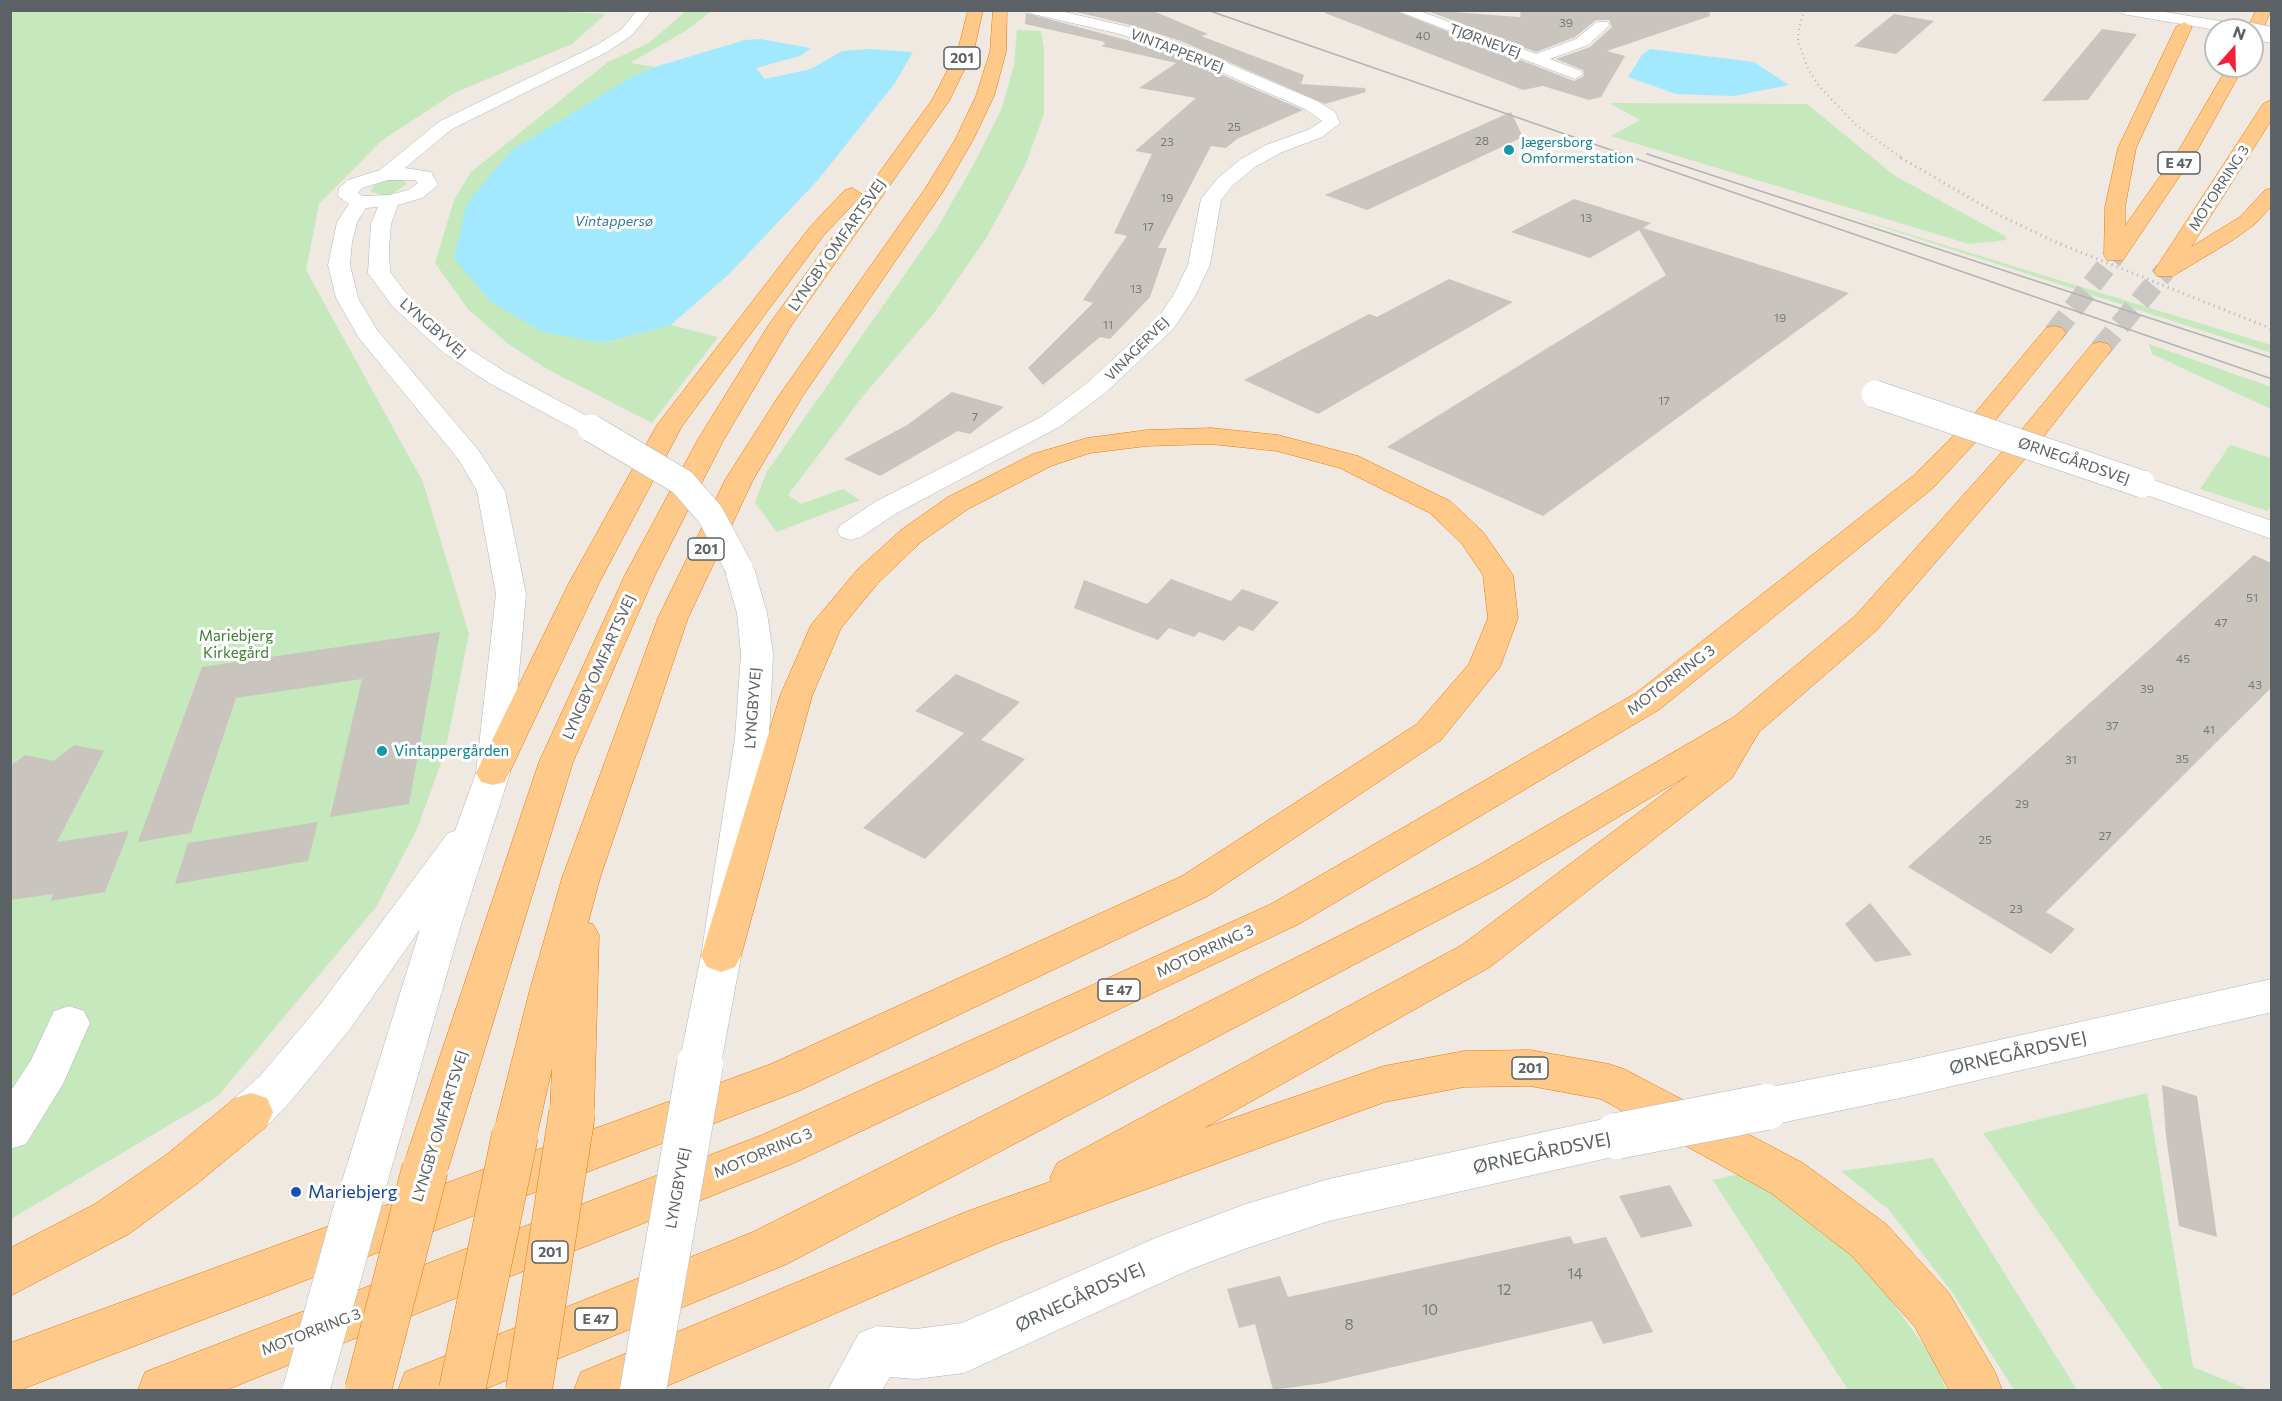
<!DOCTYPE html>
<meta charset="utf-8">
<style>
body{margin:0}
#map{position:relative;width:2282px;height:1401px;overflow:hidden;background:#efe9e2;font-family:Commissioner,sans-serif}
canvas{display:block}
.frame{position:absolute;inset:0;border:12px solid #5b6164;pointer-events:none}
.north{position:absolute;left:2204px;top:18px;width:60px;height:60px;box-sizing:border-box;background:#fff;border:2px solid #bdc0c1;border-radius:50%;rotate:20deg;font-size:16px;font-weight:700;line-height:24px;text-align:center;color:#5b6164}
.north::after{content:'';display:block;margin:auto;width:21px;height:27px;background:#f7203b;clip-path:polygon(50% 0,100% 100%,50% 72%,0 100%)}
</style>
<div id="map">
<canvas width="2282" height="1401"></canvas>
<div class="frame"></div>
<div class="north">N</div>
</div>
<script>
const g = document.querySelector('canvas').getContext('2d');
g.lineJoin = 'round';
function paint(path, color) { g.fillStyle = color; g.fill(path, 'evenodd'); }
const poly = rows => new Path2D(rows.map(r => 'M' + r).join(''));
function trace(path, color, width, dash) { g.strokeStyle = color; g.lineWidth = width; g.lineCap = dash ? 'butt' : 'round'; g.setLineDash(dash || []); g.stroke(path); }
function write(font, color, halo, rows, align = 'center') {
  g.font = font + ' Commissioner,sans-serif'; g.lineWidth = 6; g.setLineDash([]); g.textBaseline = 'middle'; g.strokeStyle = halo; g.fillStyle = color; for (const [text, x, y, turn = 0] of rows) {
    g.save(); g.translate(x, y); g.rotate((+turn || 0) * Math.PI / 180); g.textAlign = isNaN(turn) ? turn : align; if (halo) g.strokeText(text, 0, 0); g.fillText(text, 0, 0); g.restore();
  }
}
const green = poly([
 [525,10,606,14,572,44,456,92,381,141,319,204,306,270,423,482,469,634,445,752,417,829,376,907,218,1096,11,1219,11,11],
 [686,11,711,11,687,30,630,63,655,67,630,78,604,343,671,325,718,337,652,423,547,369,507,343,468,309,435,263,454,200,471,172,608,62,649,43],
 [1017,30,1041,31,1044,49,1044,114,1025,166,987,237,934,313,863,396,788,495,801,504,843,489,860,500,777,532,755,503,766,473,938,227,976,160,1002,108,1014,65],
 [1609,103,1807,104,1895,176,2005,236,2006,240,1969,244,1611,136,1640,120],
 [389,180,402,180,407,184,390,195,381,195,370,191,376,184],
 [1830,210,2271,345,2271,353,2250,346],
 [2149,344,2271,387,2271,409,2152,354],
 [2230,445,2271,458,2271,505,2268,511,2200,489],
 [2147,1093,2193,1367,2250,1390,2163,1390,1983,1133],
 [1933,1158,2077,1390,2014,1390,1952,1292,1889,1210,1841,1171],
 [1758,1170,1850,1244,1935,1361,1946,1390,1848,1390,1713,1180]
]);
const water = poly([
 [760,39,811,48,800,56,756,68,765,79,811,69,842,51,870,49,913,52,895,83,818,180,729,274,671,325,603,343,542,332,490,301,454,258,467,203,512,150,630,78,655,67,745,40],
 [1650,49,1754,62,1789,85,1734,96,1676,94,1628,77,1642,55]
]);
const building = poly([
 [1068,10,1147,10,1158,13,1208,34,1201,36,1304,75,1301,84,1365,88,1366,92,1325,104,1181,41,1130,25],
 [1325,10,1393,10,1574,81,1584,76,1583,70,1556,59,1590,47,1612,27,1609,20,1596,20,1575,37,1536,52,1425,10,1520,17,1521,10,1709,10,1710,16,1607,51,1625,56,1601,97,1589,100,1543,86,1523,90,1325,13],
 [1026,13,1167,51,1303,110,1237,139,1226,148,1211,146,1158,248,1167,248,1150,297,1110,339,1100,337,1043,385,1028,368,1093,303,1083,300,1127,236,1114,233,1152,154,1135,151,1196,98,1139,88,1176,63,1101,46,1106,44,1103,43,1105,42,1025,24],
 [1894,14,1934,21,1896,54,1854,46],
 [2102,29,2137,34,2088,100,2042,101],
 [1511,112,1523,137,1367,210,1325,195],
 [1574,199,1651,223,1643,228,1849,293,1543,516,1387,447,1666,275,1639,230,1590,258,1511,232],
 [1449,279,1513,302,1318,414,1244,380,1369,314,1377,317],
 [952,392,1004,407,970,434,958,431,880,476,844,459,907,425],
 [2254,555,2271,563,2271,688,2046,912,2075,929,2051,954,1908,867],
 [1171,579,1231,601,1242,589,1279,602,1253,631,1239,626,1224,641,1199,632,1194,637,1169,628,1158,640,1074,608,1084,580,1147,604],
 [440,632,409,804,330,817,362,679,236,698,191,833,138,842,202,667],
 [956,674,1020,702,981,740,1025,759,925,859,863,828,964,733,915,711],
 [74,745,104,751,57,842,129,831,105,892,51,901,53,894,10,900,10,766,25,755,54,761],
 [318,822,308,861,175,884,188,843],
 [1870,903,1912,955,1875,962,1845,924],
 [2162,1085,2197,1096,2217,1237,2179,1226,2166,1136],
 [1670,1185,1693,1226,1641,1238,1619,1196],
 [1570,1236,1574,1244,1606,1237,1653,1332,1603,1344,1592,1321,1324,1383,1273,1390,1255,1324,1239,1328,1227,1289,1280,1276,1288,1297]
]);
const motorwayTunnel = poly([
 [2054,333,2115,255],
 [2100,349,2165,271]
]);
const minor = poly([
 [1026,10,1056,10,1129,27,1180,43,1317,101,1335,112,1340,123,1322,137,1280,153,1255,167,1232,186,1221,200,1210,265,1195,296,1174,328,1104,394,1059,427,895,514,861,537,851,540,841,537,837,531,841,525,875,502,1041,417,1086,384,1158,318,1173,296,1188,265,1201,199,1218,178,1241,159,1266,145,1310,129,1322,121,1305,109,1168,49,1120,34,1033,14,1026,10],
 [1395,10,1417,10,1536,54,1576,39,1597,22,1607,22,1610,25,1588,45,1550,59,1581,71,1583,74,1575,79,1395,10],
 [2142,476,2272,521,2272,539,2132,490,2128,484,2132,478,2142,476],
 [69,1006,84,1011,90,1023,63,1084,26,1144,10,1149,10,1092,31,1060,54,1011,69,1006]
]);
const tertiary = poly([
 [637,10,652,10,632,35,607,52,452,129,405,168,431,172,438,185,422,198,398,205,391,224,389,249,390,272,409,297,460,343,507,373,600,423,604,428,600,433,591,436,582,433,489,383,444,353,393,307,368,273,371,224,378,207,366,208,357,222,352,242,350,265,358,298,377,330,479,451,505,491,526,594,510,773,460,928,384,1194,377,1209,361,1215,345,1209,338,1194,420,929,350,1029,290,1102,267,1126,251,1131,235,1126,229,1112,235,1098,260,1076,320,1005,448,833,455,831,476,773,496,594,477,491,459,460,359,338,336,298,328,265,337,222,349,204,338,196,339,188,348,180,380,170,440,121,595,46,622,29,637,10],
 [388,180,415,180,418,183,408,190,389,195,363,196,358,193,362,188,388,180],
 [2116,10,2153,10,2244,25,2252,30,2216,30,2123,14,2116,10],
 [739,559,749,562,754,568,767,613,773,654,769,738,741,956,721,1064,715,1077,700,1082,685,1077,679,1064,701,956,735,738,741,654,737,613,724,568,729,562,739,559],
 [2272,979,2272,1012,1905,1097,1766,1126,1751,1120,1744,1107,1751,1094,1766,1088,1905,1061,2272,979],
 [1617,1116,1633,1122,1639,1136,1633,1150,1617,1156,1329,1221,1247,1248,1191,1269,964,1373,916,1379,890,1377,882,1390,828,1390,859,1333,877,1326,916,1329,962,1323,1158,1237,1246,1204,1329,1179,1617,1116]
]);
const motorway = poly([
 [968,10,983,10,974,50,949,101,791,326,723,441,654,577,573,762,448,1169,441,1183,425,1189,409,1183,402,1169,539,762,624,577,697,441,768,326,932,100,958,50,968,10],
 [993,10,1007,10,1006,52,994,96,973,140,944,190,802,397,753,480,688,618,600,878,588,923,593,924,599,935,594,1113,588,1127,572,1132,556,1127,550,1113,552,1068,537,1135,531,1149,515,1155,499,1149,493,1135,530,989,562,878,658,618,725,480,778,397,925,189,955,140,976,96,990,52,993,10],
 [2256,10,2271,10,2260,37,2252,42,2252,30,2247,30,2256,10],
 [2184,22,2192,27,2136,148,2125,207,2125,226,2180,148,2228,66,2244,66,2198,149,2123,260,2107,260,2104,255,2105,207,2118,148,2176,27,2184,22],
 [2272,99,2272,119,2191,247,2240,217,2265,190,2272,188,2272,206,2254,225,2233,240,2173,276,2157,276,2154,271,2263,104,2272,99],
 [852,188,862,194,859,198,824,235,682,426,599,583,505,782,493,785,481,782,476,773,569,583,657,425,810,227,845,190,852,188],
 [2054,326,2062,328,2066,333,2062,338,1989,428,1933,488,1660,709,1299,924,794,1163,226,1390,138,1390,145,1372,762,1135,1271,904,1636,693,1913,476,1971,418,2046,328,2054,326],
 [2100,342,2108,344,2112,349,2037,445,1877,630,1759,732,1732,778,1490,967,1204,1128,1384,1066,1464,1051,1530,1050,1609,1064,1624,1069,1803,1163,1886,1224,1949,1293,1995,1372,2002,1390,1949,1390,1915,1327,1852,1256,1771,1193,1601,1099,1530,1086,1464,1087,1385,1102,996,1244,658,1390,574,1390,581,1372,968,1211,1052,1181,1050,1178,1057,1163,1462,945,1690,774,1505,885,787,1264,483,1390,398,1390,405,1372,753,1232,1479,865,1734,717,1855,616,2019,433,2092,344,2100,342],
 [1211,428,1278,435,1358,456,1450,501,1483,532,1513,575,1518,618,1500,667,1441,740,1208,896,801,1090,20,1390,10,1390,10,1343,771,1064,1182,876,1417,724,1469,664,1488,618,1483,575,1462,544,1430,513,1340,468,1277,451,1211,444,1147,446,1090,453,1051,466,968,509,921,542,879,582,841,628,812,696,741,956,735,967,721,972,707,967,701,956,780,696,811,625,857,570,901,530,948,497,1033,454,1087,438,1147,430,1211,428],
 [251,1093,267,1098,273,1112,267,1126,198,1183,129,1234,10,1296,10,1248,95,1204,166,1155,235,1098,251,1093]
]);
const tram = poly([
 [1207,10,2272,379],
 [1647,154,2272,358]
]);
const railFar1 = poly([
 [1805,10,1799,27,1798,41,1808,69,1819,86,1856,125,1903,159]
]);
const rail = poly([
 [1901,158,2001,216,2060,244,2272,329]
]);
const minorBridge = poly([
 [1875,394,2142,484]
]);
const tertiaryBridgeFar2 = poly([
 [2252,31,2272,35]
]);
const tertiaryBridgeFar1 = poly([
 [591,428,682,482,710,514,739,568]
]);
const tertiaryBridge = poly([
 [1617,1136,1766,1107],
 [306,1390,361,1194],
 [643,1390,700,1064]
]);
const motorwayBridge = poly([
 [368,1390,425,1169],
 [462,1390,515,1135],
 [529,1390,572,1113]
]);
const markers = [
 [1509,150,6,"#0f9aa8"],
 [382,751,6,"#0f9aa8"],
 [296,1192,6,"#1a4fb4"]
];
const numberNames = [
 ["39",1566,23],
 ["40",1423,36],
 ["25",1234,127],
 ["28",1482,141],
 ["23",1167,142],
 ["19",1167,198],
 ["13",1586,218],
 ["17",1148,227],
 ["13",1136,289],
 ["19",1780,318],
 ["11",1108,325],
 ["17",1664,401],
 ["7",975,417],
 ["51",2252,598],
 ["47",2221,623],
 ["45",2183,659],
 ["43",2255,685],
 ["39",2147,689],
 ["37",2112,726],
 ["41",2209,730],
 ["35",2182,759],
 ["31",2071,760],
 ["29",2022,804],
 ["27",2105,836],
 ["25",1985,840],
 ["23",2016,909]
];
const farStreetnames = [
 ["TJØRNEVEJ",1485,41,20],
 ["VINTAPPERVEJ",1177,51,21],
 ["MOTORRING 3",2219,188,-57],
 ["VINAGERVEJ",1137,349,-45]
];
const shields = [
 [962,58,36],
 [2179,163,42],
 [706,549,36],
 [1119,990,42],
 [1530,1068,36],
 [550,1252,36],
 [596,1319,42]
];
const shieldNames = [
 ["201",962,58],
 ["E 47",2179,163],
 ["201",706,549],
 ["E 47",1119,990],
 ["201",1530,1068],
 ["201",550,1252],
 ["E 47",596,1319]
];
const farCulturenames = [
 ["Jægersborg",1521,142],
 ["Omformerstation",1521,158]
];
const farWaternames = [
 ["Vintappersø",614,221]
];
const streetNames = [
 ["LYNGBY OMFARTSVEJ",837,245,-55],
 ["LYNGBYVEJ",433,328,41],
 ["ØRNEGÅRDSVEJ",2074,461,19],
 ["LYNGBY OMFARTSVEJ",599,667,-66],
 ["MOTORRING 3",1671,680,-37],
 ["LYNGBYVEJ",753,708,-86],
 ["MOTORRING 3",1205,951,-25],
 ["LYNGBY OMFARTSVEJ",440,1126,-73],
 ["MOTORRING 3",763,1153,-23],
 ["LYNGBYVEJ",678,1188,-80],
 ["MOTORRING 3",311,1332,-21]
];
const parkNames = [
 ["Mariebjerg",236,636],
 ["Kirkegård",236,653]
];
const cultureNames = [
 ["Vintappergården",394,751]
];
const nearNumbernames = [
 ["14",1575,1274],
 ["12",1504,1290],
 ["10",1430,1310],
 ["8",1349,1325]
];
const nearStreetnames = [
 ["ØRNEGÅRDSVEJ",2018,1053,-13],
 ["ØRNEGÅRDSVEJ",1542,1153,-12],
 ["ØRNEGÅRDSVEJ",1080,1297,-25]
];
const nearTransitnames = [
 ["Mariebjerg",308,1192]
];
paint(green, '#c5e8bc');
paint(water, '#a2e9ff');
paint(building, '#cac4bf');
trace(motorwayTunnel, '#cac7c2', 21, [21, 10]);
trace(minor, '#b0b5b9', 1);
trace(tertiary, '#b0b5b9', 1);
trace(motorway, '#f17500', 1);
paint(minor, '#fff');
paint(tertiary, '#fff');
paint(motorway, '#ffc989');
trace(tram, '#b2b3b4', 1.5);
trace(railFar1, '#b2b3b4', 2, [1, 4]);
trace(rail, '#b2b3b4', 3, [1, 4.5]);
trace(minorBridge, '#b0b5b9', 28, []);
trace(tertiaryBridgeFar2, '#b0b5b9', 17, []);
trace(tertiaryBridgeFar1, '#b0b5b9', 28, []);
trace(tertiaryBridge, '#b0b5b9', 47, []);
trace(motorwayBridge, '#f17500', 47, []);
trace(minorBridge, '#fff', 27);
trace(tertiaryBridgeFar2, '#fff', 16);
trace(tertiaryBridgeFar1, '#fff', 27);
trace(tertiaryBridge, '#fff', 46);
trace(motorwayBridge, '#ffc989', 46);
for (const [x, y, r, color] of markers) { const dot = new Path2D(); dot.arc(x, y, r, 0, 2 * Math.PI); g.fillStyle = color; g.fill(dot); trace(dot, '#fff', 2); }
write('12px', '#777a7b', null, numberNames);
write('14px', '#5b6164', '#fff', farStreetnames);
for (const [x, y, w] of shields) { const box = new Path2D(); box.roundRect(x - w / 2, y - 11, w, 22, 4.5); g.fillStyle = '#fff'; g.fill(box); trace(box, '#5b6164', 1.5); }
write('bold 14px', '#5b6164', null, shieldNames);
write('14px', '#0d838f', '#fff', farCulturenames, 'left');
write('italic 14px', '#307c9d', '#fff', farWaternames);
write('15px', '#5b6164', '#fff', streetNames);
write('15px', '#3a822d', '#fff', parkNames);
write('15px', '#0d838f', '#fff', cultureNames, 'left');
write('15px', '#777a7b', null, nearNumbernames);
write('18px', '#5b6164', '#fff', nearStreetnames);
write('18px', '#164399', '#fff', nearTransitnames, 'left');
</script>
